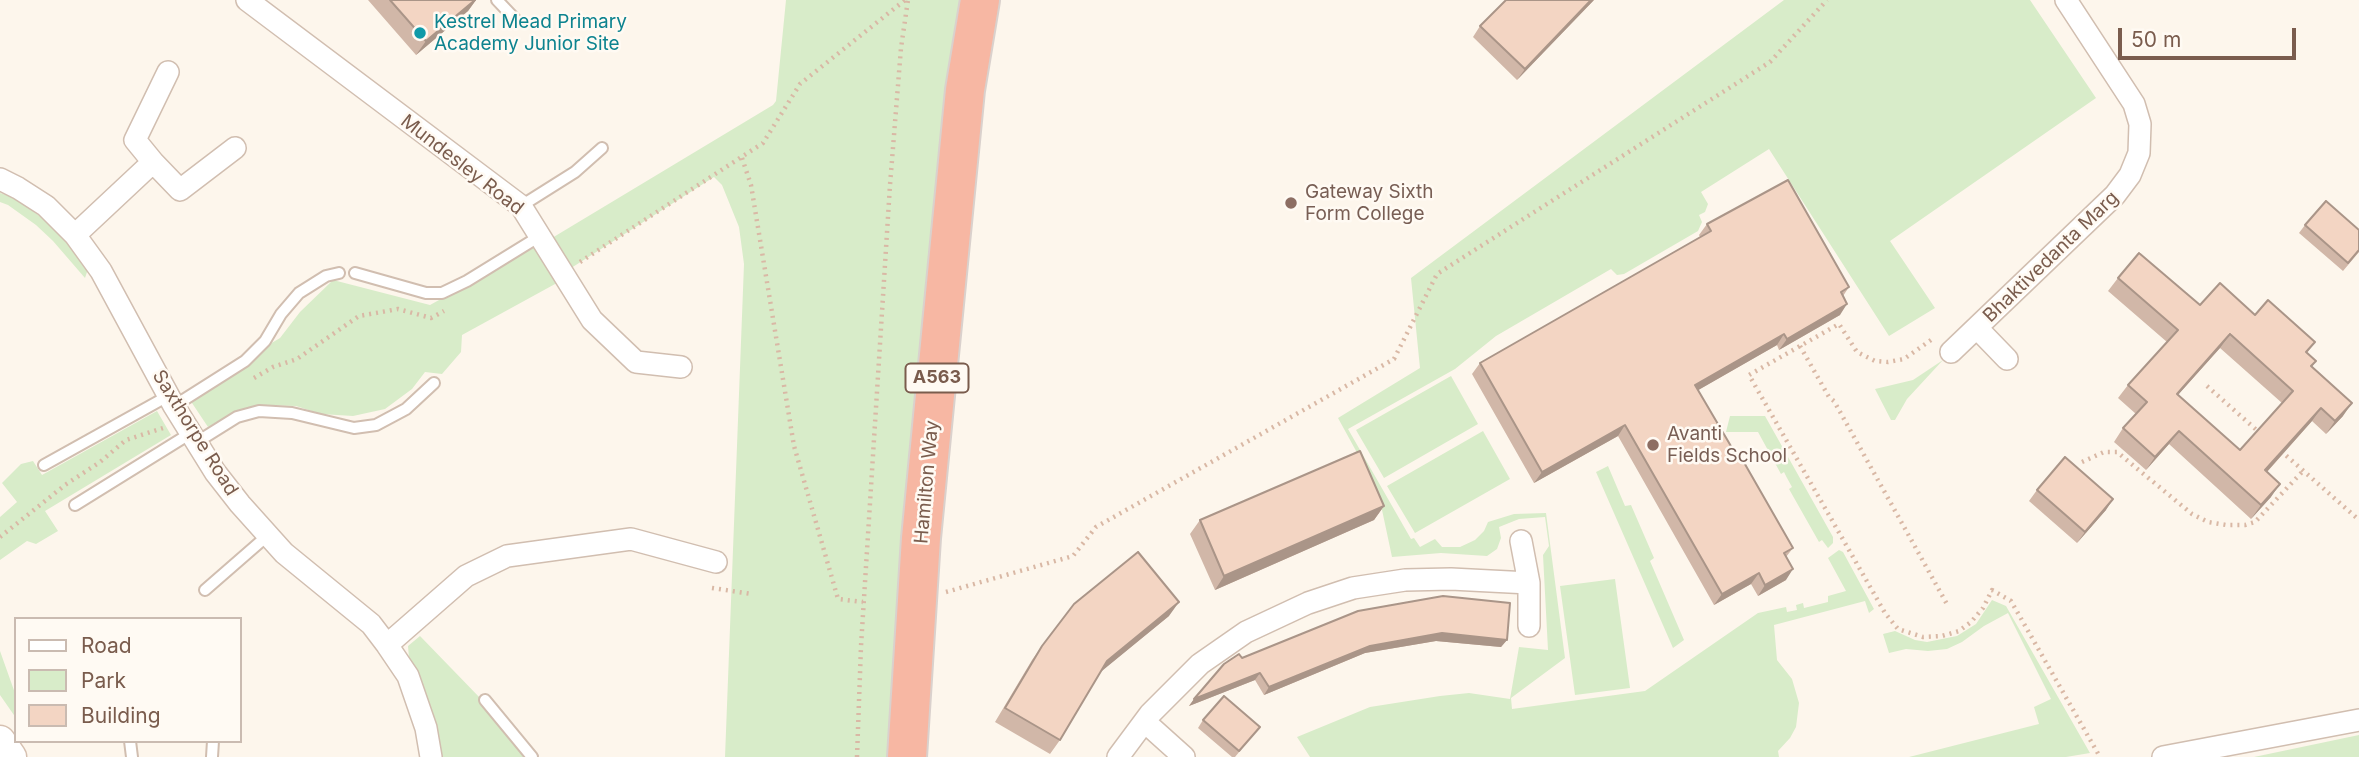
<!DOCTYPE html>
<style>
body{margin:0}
#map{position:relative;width:2359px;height:757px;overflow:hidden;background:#fdf6ec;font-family:Inter,sans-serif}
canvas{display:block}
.legend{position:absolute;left:14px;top:617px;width:228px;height:126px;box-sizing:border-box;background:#fffaf3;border:2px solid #cabbb1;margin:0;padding:9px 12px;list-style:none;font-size:21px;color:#7a5c4d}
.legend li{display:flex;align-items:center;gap:14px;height:35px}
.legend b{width:35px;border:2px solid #cabbb1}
.scale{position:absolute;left:2118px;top:28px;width:178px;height:32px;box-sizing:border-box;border:4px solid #7a5c4d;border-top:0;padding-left:9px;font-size:21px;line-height:24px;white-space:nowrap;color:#7a5c4d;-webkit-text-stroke:5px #fffaf3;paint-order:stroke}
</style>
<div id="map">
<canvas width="2359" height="757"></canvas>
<ul class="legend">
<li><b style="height:9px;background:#fff"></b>Road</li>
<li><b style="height:19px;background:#d8ecc9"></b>Park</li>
<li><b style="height:19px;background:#f3d5c3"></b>Building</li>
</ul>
<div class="scale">50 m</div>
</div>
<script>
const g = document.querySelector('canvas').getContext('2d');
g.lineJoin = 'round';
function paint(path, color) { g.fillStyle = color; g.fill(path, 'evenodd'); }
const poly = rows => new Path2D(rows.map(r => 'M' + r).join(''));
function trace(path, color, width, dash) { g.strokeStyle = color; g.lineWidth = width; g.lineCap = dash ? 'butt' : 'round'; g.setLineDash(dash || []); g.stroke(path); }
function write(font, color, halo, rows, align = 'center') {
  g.font = font + ' Inter,sans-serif'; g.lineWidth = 5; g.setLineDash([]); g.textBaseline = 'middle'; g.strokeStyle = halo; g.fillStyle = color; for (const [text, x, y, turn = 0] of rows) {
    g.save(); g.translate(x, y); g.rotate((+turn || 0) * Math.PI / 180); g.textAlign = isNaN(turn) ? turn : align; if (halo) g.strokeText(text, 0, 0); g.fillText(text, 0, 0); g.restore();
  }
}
const green = poly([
 [786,0,984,0,908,757,725,757,744,264,739,227,722,185,714,177,568,270,547,241,773,105,776,101],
 [1784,0,2030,0,2096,98,1890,241,1935,308,1889,336,1769,149,1701,192,1708,204,1705,212,1699,215,1702,222,1698,231,1624,274,1617,275,1611,269,1496,336,1455,369,1348,429,1411,539,1414,538,1420,547,1435,539,1442,547,1460,547,1475,540,1484,531,1488,522,1514,514,1546,513,1565,658,1511,698,1512,709,1645,691,1758,613,1786,607,1787,612,1797,610,1796,605,1803,603,1804,608,1828,602,1828,596,1846,591,1828,558,1839,550,1843,552,1874,609,1869,613,1865,601,1774,625,1777,660,1792,679,1799,703,1796,727,1790,738,1778,751,1779,757,1310,757,1297,737,1370,707,1440,696,1469,693,1510,699,1519,647,1548,650,1543,555,1549,546,1545,517,1519,519,1499,527,1501,538,1497,549,1487,556,1441,553,1392,557,1378,491,1338,418,1420,368,1411,278],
 [0,193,15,198,57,229,88,269,85,278,53,241,36,225,8,205,0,202],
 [539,245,566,278,462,335,461,352,442,374,425,372,412,389,385,409,353,416,321,414,296,406,257,405,234,412,208,427,186,394,280,338,300,312,333,280,430,305],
 [1943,360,1907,399,1895,420,1891,420,1875,389,1913,380],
 [1451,376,1478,424,1384,478,1356,430],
 [157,411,171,435,45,511,58,531,36,544,27,541,0,560,0,517,17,502,2,483,21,464,33,461,42,475],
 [1730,416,1765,416,1833,537,1833,543,1828,548,1822,540,1819,542,1789,489,1792,487,1787,478,1784,472,1781,474,1758,432,1726,432],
 [1483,431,1510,479,1415,533,1387,486],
 [1608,466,1625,506,1631,505,1654,558,1650,561,1684,640,1673,648,1596,472],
 [1615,579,1630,688,1575,695,1560,586],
 [1992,600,2006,606,2090,753,2066,757,1909,757,2039,724,2034,707,2051,699,2008,613,1984,626,1962,642,1947,649,1928,651,1906,649,1889,653,1883,634,1895,631,1915,640,1927,642,1957,636,1976,624],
 [420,636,513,732,532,757,441,757,419,680,409,658,408,646],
 [0,651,16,696,16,718,0,695],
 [2359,735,2359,757,2254,757]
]);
const path = poly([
 [742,158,751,185,794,446,838,599,863,602],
 [580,262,763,143,800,84,905,0],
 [1931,340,1904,359,1888,362,1875,361,1857,352,1839,324,1749,375,1885,613,1898,629,1923,637,1942,636,1959,631,1971,622,1983,608,1992,590,2011,601,2100,757],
 [1800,346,1829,397,1834,401,1948,606],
 [254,378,273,367,297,359,359,316,398,309,431,318,444,311],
 [2207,386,2261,434],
 [2281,451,2359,520],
 [2082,462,2104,452,2117,452,2192,514,2208,522,2226,525,2245,525,2255,522,2303,471],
 [0,537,65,485,100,462,126,440,163,428],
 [712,588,752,594],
 [946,592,1073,556,1096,527,1394,359,1437,274,1770,62,1827,0],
 [857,757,861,646,890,185,901,48,908,0]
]);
const lane = poly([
 [497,0,516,20],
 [521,206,575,172,602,148],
 [355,273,426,293,442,293,467,281,540,236],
 [174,406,245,361,265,341,281,314,299,293,326,276,339,273],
 [197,442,237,417,259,411,292,413,354,428,376,425,406,409,434,383],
 [44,465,168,396],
 [75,505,191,433],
 [205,590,267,536],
 [485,700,532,757],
 [130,741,132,757],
 [212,757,213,741]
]);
const street = poly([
 [247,0,521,206,592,320,636,362,681,367],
 [153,162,135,140,168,72],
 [0,179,18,188,46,206,75,235,101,271,174,406,215,472,240,504,284,553,371,624,387,645,408,676,426,728,431,757],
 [75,235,153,162,180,190,235,148],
 [1977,328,2007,359],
 [1951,352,2115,195,2130,175,2139,153,2140,124,2134,104,2066,0],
 [1521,541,1529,583,1529,626],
 [387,645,466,576,507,556,631,539,716,562],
 [1145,722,1184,757],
 [1118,757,1150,714,1200,664,1246,632,1308,603,1353,588,1405,580,1451,579,1529,583],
 [2163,757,2359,720]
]);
const secondary = poly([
 [0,741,11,757]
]);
const highway = poly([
 [907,757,921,538,965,90,980,0]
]);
const wall = poly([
 [368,0,476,0,468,11,416,55],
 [1594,0,1517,80,1473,37,1480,26],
 [1707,224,1849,287,1843,296,1840,315,1779,350,1777,345,1698,390,1735,453,1793,548,1786,557,1786,580,1758,596,1751,584,1714,605,1618,436,1534,483,1472,374,1480,363,1700,237,1699,235],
 [2305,225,2359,230,2359,252,2343,271,2299,233],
 [2118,278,2200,305,2255,315,2315,342,2307,353,2316,361,2312,367,2343,416,2326,434,2312,421,2267,472,2271,497,2251,519,2169,444,2146,470,2114,442,2123,428,2136,414,2118,398,2128,385,2167,342,2108,291],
 [2220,348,2282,403,2240,450,2178,395],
 [2037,490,2106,510,2077,543,2029,501],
 [1384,506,1374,520,1215,590,1190,534,1200,520],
 [1358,611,1507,640,1501,647,1436,641,1365,653,1264,695,1255,680,1189,706,1194,699,1242,658],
 [1169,616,1100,672,1060,740,1050,754,995,722,1032,660,1042,646],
 [1203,720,1254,734,1235,757,1232,757,1198,728]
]);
const shadedWall = poly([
 [475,0,476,0,468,11,416,55,426,41],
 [1591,0,1594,0,1517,80,1525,69],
 [1847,304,1840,315,1779,350,1787,339],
 [1784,334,1777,345,1688,396,1695,385],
 [2230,334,2220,348,2167,407,2177,394],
 [2352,403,2343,416,2326,434,2335,421],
 [2321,408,2312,421,2256,484,2265,470],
 [1625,425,1618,436,1534,483,1542,472],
 [2179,431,2169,444,2146,470,2155,457],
 [2280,484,2271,497,2251,519,2261,505],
 [2113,499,2106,510,2077,543,2085,532],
 [1384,506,1374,520,1215,590,1224,576],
 [1793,569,1786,580,1758,596,1765,585],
 [1759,573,1751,584,1714,605,1722,594],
 [1179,602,1169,616,1097,675,1107,661],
 [1442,633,1507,640,1501,647,1436,641,1365,653,1264,695,1269,687,1370,646],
 [1260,673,1255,680,1189,706,1194,699]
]);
const building = poly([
 [390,0,475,0,426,41,390,0],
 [1506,0,1591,0,1525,69,1480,26,1506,0],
 [1788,180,1849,287,1841,292,1847,304,1787,339,1784,334,1695,385,1735,453,1738,452,1793,548,1784,553,1793,569,1765,585,1759,573,1722,594,1625,425,1542,472,1480,363,1711,231,1707,224,1788,180],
 [2326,201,2359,230,2359,250,2348,263,2305,225,2326,201],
 [2139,253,2200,305,2220,283,2255,315,2268,300,2315,342,2306,352,2316,361,2311,366,2352,403,2335,421,2321,408,2265,470,2280,484,2261,505,2179,431,2155,457,2123,428,2147,402,2128,385,2178,330,2118,278,2139,253],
 [2230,334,2293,391,2240,450,2177,394,2230,334],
 [1360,451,1384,506,1224,576,1200,520,1360,451],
 [2065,457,2113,499,2085,532,2037,490,2065,457],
 [1138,552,1179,602,1107,661,1060,740,1005,708,1042,646,1074,604,1138,552],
 [1443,596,1510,603,1507,640,1442,633,1370,646,1269,687,1260,673,1194,699,1224,664,1239,654,1242,658,1358,611,1443,596],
 [1224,696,1260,727,1239,751,1203,720,1224,696]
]);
const markers = [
 [420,33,7,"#0f9aa8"],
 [1291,203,7,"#8d6e63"],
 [1653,445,7,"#8d6e63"]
];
const shields = [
 [937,378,63]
];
const shieldNames = [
 ["A563",937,378]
];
const cultureNames = [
 ["Kestrel Mead Primary",434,22],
 ["Academy Junior Site",434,44]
];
const streetNames = [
 ["Mundesley Road",462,165,38],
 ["Bhaktivedanta Marg",2051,257,-44],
 ["Saxthorpe Road",195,433,58],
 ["Hamilton Way",927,482,-85]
];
const educationNames = [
 ["Gateway Sixth",1305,192],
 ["Form College",1305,214],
 ["Avanti",1667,434],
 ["Fields School",1667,456]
];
paint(green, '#d8ecc9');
trace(lane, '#d1beb0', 14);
trace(street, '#d1beb0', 24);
trace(secondary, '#d6c0b0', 33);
trace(highway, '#dad1cd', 42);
trace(path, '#d9b8a5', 4.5, [2, 5]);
trace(lane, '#fff', 10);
trace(street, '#fff', 21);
trace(secondary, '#fff', 30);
trace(highway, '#f7b7a3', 38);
paint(wall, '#d1b7a8');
paint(shadedWall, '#aa9588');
paint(building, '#f3d5c3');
trace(building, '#aa9588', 2);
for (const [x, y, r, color] of markers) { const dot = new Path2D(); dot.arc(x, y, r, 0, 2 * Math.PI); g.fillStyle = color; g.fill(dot); trace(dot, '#fffaf3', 2.5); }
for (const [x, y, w] of shields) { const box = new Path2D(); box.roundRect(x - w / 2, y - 14.5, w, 29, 5); g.fillStyle = '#fffaf3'; g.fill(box); trace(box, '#7a5c4d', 2); }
write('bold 18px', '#7a5c4d', null, shieldNames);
write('19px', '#0d838f', '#fffaf3', cultureNames, 'left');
write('19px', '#7a5c4d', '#fffaf3', streetNames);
write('19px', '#785e54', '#fffaf3', educationNames, 'left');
</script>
